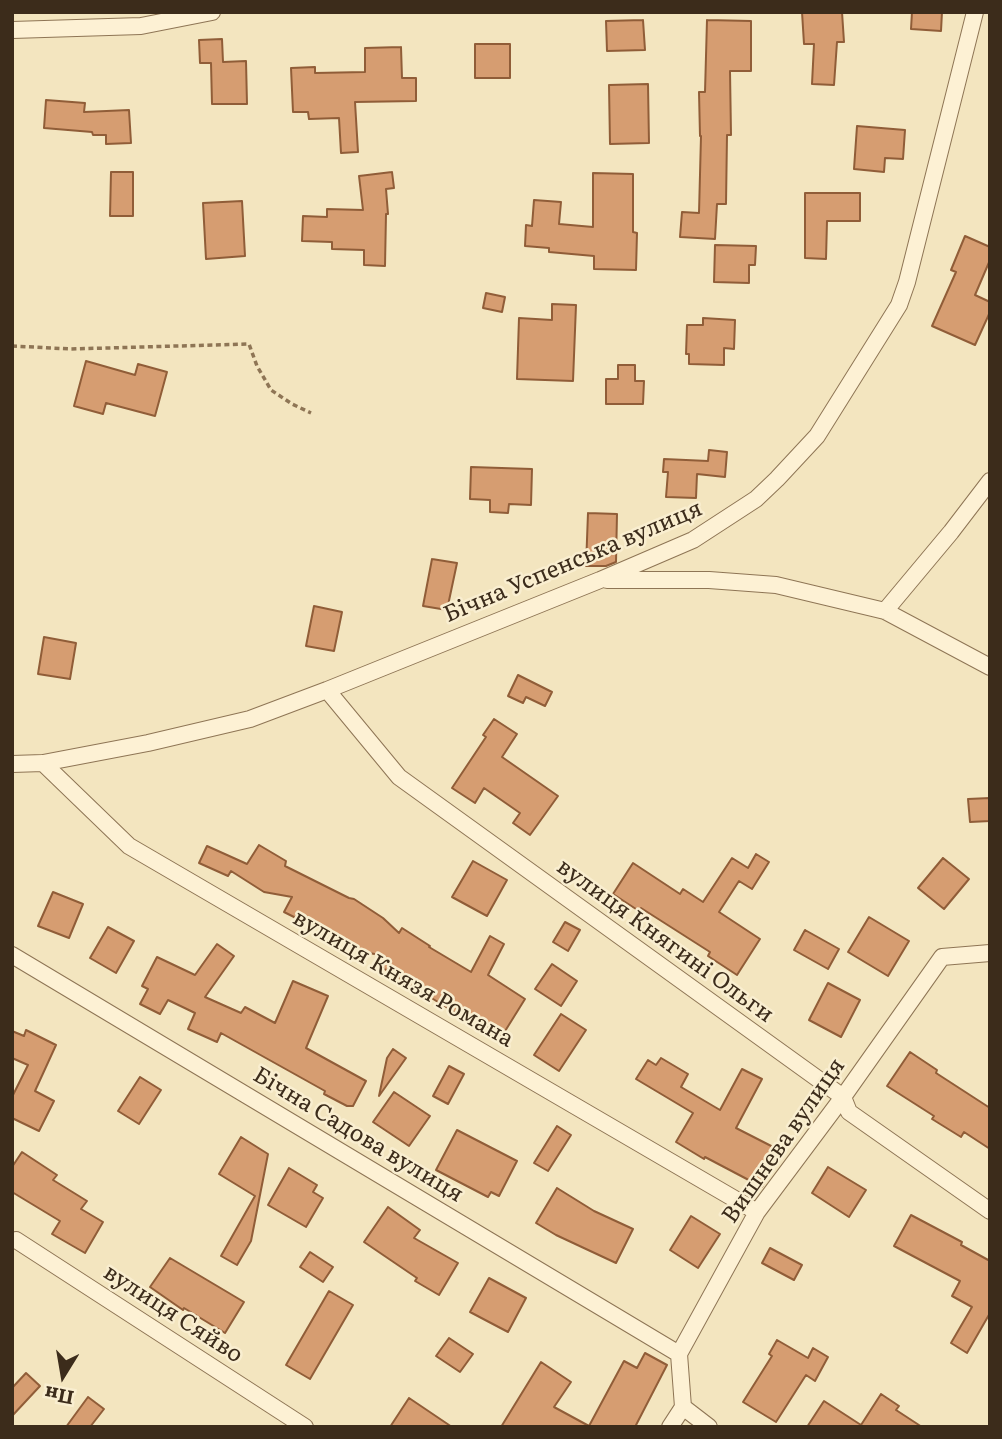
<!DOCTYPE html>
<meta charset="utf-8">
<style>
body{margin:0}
#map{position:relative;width:1002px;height:1439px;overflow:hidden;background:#f3e5bf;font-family:Literata,serif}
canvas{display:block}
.frame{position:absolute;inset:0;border:14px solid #3c2c1b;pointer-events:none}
.north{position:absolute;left:28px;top:1341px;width:70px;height:70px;-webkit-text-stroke:5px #f9eed0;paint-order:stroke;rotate:191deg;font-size:19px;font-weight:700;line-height:28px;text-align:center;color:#3c2c1b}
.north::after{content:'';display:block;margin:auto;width:24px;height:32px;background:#3c2c1b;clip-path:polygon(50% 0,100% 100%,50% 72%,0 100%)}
</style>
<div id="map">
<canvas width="1002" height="1439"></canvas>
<div class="frame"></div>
<div class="north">Пн</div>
</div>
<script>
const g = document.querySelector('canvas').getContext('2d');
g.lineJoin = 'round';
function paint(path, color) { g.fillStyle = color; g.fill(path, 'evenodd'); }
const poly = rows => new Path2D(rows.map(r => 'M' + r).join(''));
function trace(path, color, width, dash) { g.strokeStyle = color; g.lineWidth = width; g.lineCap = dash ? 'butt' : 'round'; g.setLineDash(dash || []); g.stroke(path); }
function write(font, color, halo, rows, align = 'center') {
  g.font = font + ' Literata,serif'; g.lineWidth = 5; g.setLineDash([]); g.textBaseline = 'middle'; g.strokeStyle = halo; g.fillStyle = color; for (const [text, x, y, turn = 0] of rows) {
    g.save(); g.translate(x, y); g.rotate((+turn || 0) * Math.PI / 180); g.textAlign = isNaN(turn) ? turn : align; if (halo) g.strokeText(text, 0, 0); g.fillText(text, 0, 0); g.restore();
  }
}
const building = poly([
 [802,12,842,12,844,42,837,42,834,85,812,84,814,44,804,44,802,12],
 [912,12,942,12,941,31,911,29,912,12],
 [643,20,645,50,607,51,606,21,643,20],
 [707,20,751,21,751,71,730,71,731,135,727,135,726,204,717,204,715,239,680,237,682,212,699,213,701,136,700,136,699,92,705,92,707,20],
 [222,39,223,62,246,61,247,104,212,104,211,63,200,63,199,40,222,39],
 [475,44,510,44,510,78,475,78,475,44],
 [401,47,402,78,416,78,416,101,355,102,358,152,341,153,339,118,309,119,308,112,293,112,291,68,315,67,315,73,365,72,365,48,401,47],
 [648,84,649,143,610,144,609,85,648,84],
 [46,100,85,103,84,112,129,110,131,143,106,144,106,135,93,135,92,132,44,128,46,100],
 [857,126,905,130,903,159,885,158,884,172,854,169,857,126],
 [111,172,133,172,133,216,110,216,111,172],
 [392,172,394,188,386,189,388,214,386,214,385,266,364,265,364,250,332,249,332,242,302,241,303,216,327,217,327,209,363,210,359,176,392,172],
 [593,173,633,174,633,232,637,233,636,270,594,269,594,256,549,252,549,248,525,246,526,225,532,226,534,200,561,202,559,224,593,227,593,173],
 [805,193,860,193,860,221,827,221,826,259,805,258,805,193],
 [242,201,245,256,206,259,203,203,242,201],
 [965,236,990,247,990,260,975,295,990,302,990,312,975,345,932,326,956,272,951,270,965,236],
 [715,245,756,246,755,265,749,265,749,283,714,282,715,245],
 [486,293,505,297,502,312,483,308,486,293],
 [552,304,576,305,573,381,517,379,519,318,552,320,552,304],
 [703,318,735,320,734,349,724,348,724,365,689,364,689,354,686,354,687,325,703,325,703,318],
 [86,361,135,375,138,364,167,372,155,416,106,403,103,414,74,406,86,361],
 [618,365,635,365,635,381,644,381,643,404,606,404,606,379,618,379,618,365],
 [709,450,727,452,725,477,697,474,696,498,666,497,668,472,663,472,664,459,708,461,709,450],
 [471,467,532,469,531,505,509,504,508,513,490,512,490,500,470,499,471,467],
 [588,513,617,514,616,562,606,566,586,566,588,513],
 [432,559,457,563,447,610,423,606,432,559],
 [314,606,342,612,334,651,306,646,314,606],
 [44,637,76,643,70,679,38,674,44,637],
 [518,675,552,692,545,706,526,697,523,703,508,696,518,675],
 [494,719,517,734,502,757,558,796,530,835,513,823,520,813,484,788,475,803,452,788,486,737,483,735,494,719],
 [990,798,990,821,970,822,968,799,990,798],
 [259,845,286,861,285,866,349,898,354,899,383,918,399,933,402,928,430,946,429,947,471,972,490,936,504,944,488,975,525,999,502,1036,462,1010,459,1015,378,965,384,956,360,951,319,924,316,928,284,912,292,897,264,892,231,871,228,876,199,863,207,846,247,864,259,845],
 [756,854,769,862,752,889,739,881,719,912,760,939,737,975,708,956,710,952,641,908,639,911,613,894,633,863,680,894,683,889,703,902,732,858,748,868,756,854],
 [943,858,969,879,944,909,918,888,943,858],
 [473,861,507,880,487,916,452,897,473,861],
 [53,892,83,904,69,938,38,926,53,892],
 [869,917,909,941,888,976,848,952,869,917],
 [565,922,580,930,568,951,553,942,565,922],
 [108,927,134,941,116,973,90,958,108,927],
 [805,930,839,949,828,969,794,950,805,930],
 [217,944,234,956,205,997,241,1013,245,1007,275,1023,293,981,328,996,306,1048,366,1081,353,1106,347,1106,324,1094,325,1091,221,1033,217,1042,188,1029,195,1013,168,1000,160,1014,140,1004,148,989,142,986,157,957,195,975,217,944],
 [552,964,577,981,561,1006,535,989,552,964],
 [828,983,860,1000,841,1037,809,1020,828,983],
 [561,1014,586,1030,559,1071,534,1055,561,1014],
 [26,1030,56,1045,35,1091,54,1101,39,1131,12,1118,12,1097,28,1065,12,1058,12,1031,24,1036,26,1030],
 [393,1049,406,1058,379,1096,387,1058,393,1049],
 [910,1052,937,1070,936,1073,990,1108,990,1149,964,1132,961,1137,932,1119,934,1116,887,1086,910,1052],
 [661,1058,688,1074,681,1087,720,1110,742,1069,762,1079,736,1128,781,1151,762,1187,705,1157,704,1159,676,1142,693,1113,636,1079,648,1060,656,1065,661,1058],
 [449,1066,464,1074,448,1104,433,1096,449,1066],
 [140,1077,161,1090,139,1124,118,1111,140,1077],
 [394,1092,430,1116,409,1146,373,1122,394,1092],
 [557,1126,571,1135,548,1171,534,1163,557,1126],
 [457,1130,517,1161,499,1196,491,1192,488,1197,436,1170,457,1130],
 [241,1137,268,1154,251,1241,237,1265,221,1256,255,1196,219,1174,241,1137],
 [22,1152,57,1175,53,1180,87,1201,81,1209,103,1222,85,1253,52,1234,60,1221,12,1192,12,1167,22,1152],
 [828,1167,866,1190,849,1217,812,1193,828,1167],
 [289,1168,317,1185,313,1192,323,1198,306,1227,268,1205,289,1168],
 [557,1188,594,1211,633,1229,616,1263,556,1235,536,1223,557,1188],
 [388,1207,420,1230,414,1238,458,1263,439,1295,415,1281,417,1278,364,1242,388,1207],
 [911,1215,962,1242,961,1245,990,1261,990,1313,967,1353,951,1343,972,1307,952,1296,960,1281,894,1246,911,1215],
 [691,1216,720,1234,698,1268,670,1250,691,1216],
 [770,1248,802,1265,794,1280,762,1263,770,1248],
 [310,1252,333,1267,323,1282,300,1267,310,1252],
 [170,1258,244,1302,225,1333,184,1308,183,1310,150,1287,170,1258],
 [489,1278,526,1298,508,1332,470,1312,489,1278],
 [329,1291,353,1305,310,1379,286,1365,329,1291],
 [449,1338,473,1354,460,1372,436,1356,449,1338],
 [777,1340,808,1358,813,1348,828,1357,815,1381,806,1375,776,1422,743,1402,772,1356,769,1354,777,1340],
 [645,1353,667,1365,635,1427,501,1427,541,1362,571,1382,554,1407,589,1426,624,1361,637,1368,645,1353],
 [26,1373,40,1386,12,1416,12,1388,26,1373],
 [881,1394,899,1406,896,1410,922,1427,807,1427,824,1401,861,1425,881,1394],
 [88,1397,104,1409,90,1427,66,1427,88,1397],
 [409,1398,452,1427,390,1427,409,1398]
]);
const path = poly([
 [12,346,71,349,249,344,257,366,271,390,292,404,311,413]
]);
const street = poly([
 [12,30,141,26,212,12],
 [607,580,709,580,776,585,885,611,990,667],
 [885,611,951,532,990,481],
 [327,690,399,777,843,1097,849,1112,990,1211],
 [43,763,129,846,757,1212],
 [12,764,43,763,148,743,250,719,327,690,600,580,693,540,756,499,777,479,817,436,899,305,907,282,975,12],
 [12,955,679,1354],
 [16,1240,305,1427],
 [683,1407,679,1354,757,1212,843,1097,942,957,990,953],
 [683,1407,709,1427],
 [670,1427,683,1407]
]);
const streetNames = [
 ["Бічна Успенська вулиця",573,562,-23],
 ["вулиця Княгині Ольги",665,941,36],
 ["вулиця Князя Романа",403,979,30],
 ["Бічна Садова вулиця",358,1135,31],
 ["Вишнева вулиця",784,1141,-55],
 ["вулиця Сяйво",173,1314,33]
];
paint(building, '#d69d71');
trace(building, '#905d38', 2);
trace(street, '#8e7555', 18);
trace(path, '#8e7555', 3.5, [5, 3.5]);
trace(street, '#fdf1d4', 16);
write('23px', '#3c2c1b', '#f9eed0', streetNames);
</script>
